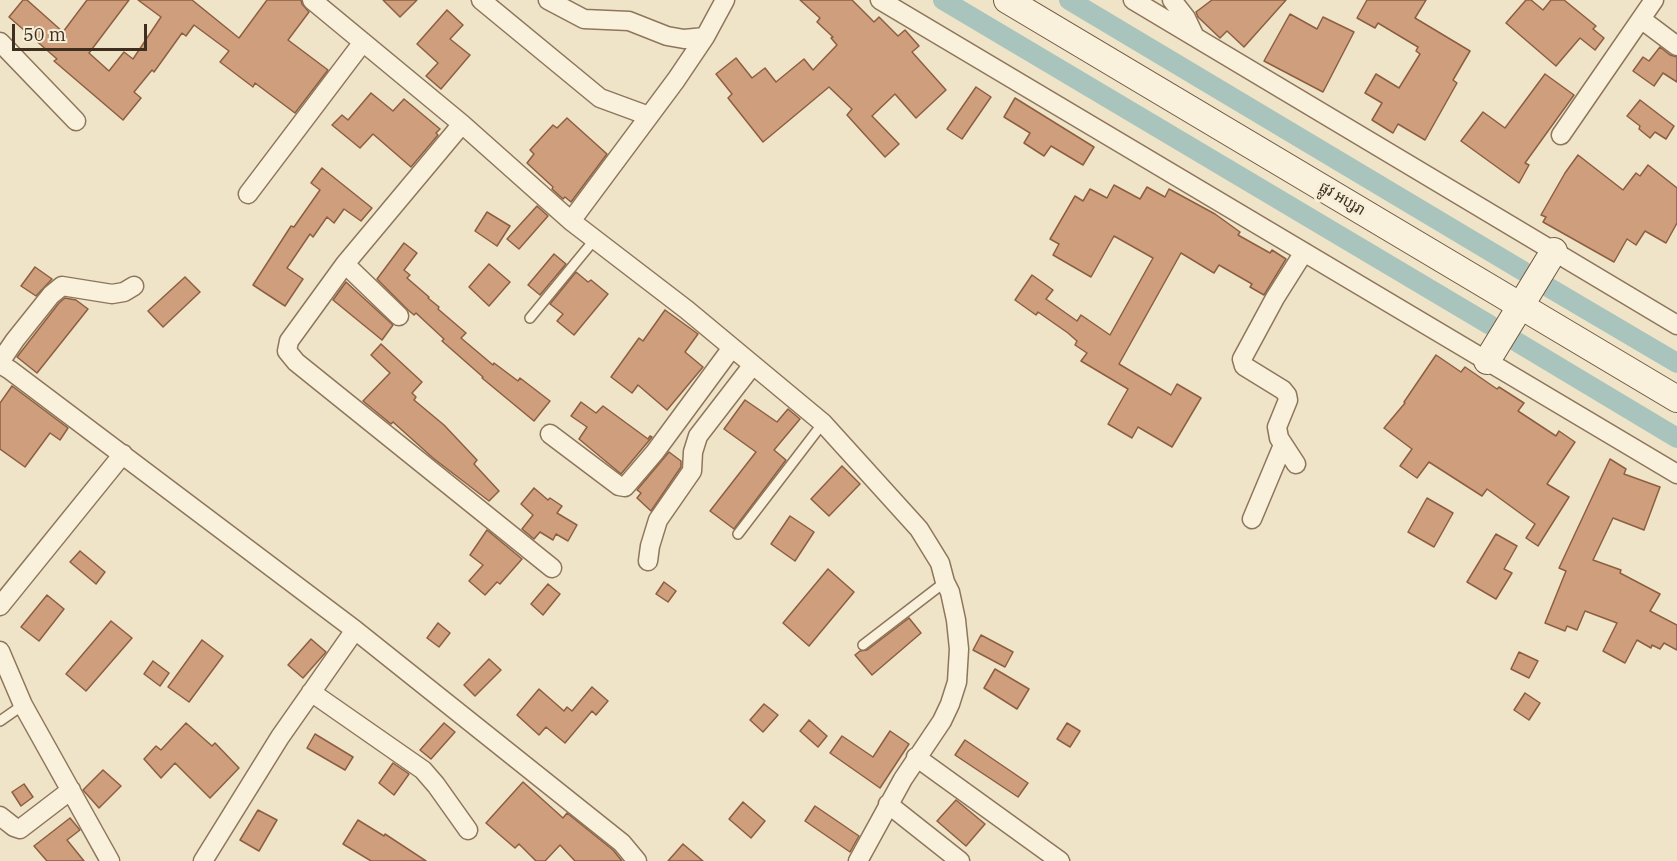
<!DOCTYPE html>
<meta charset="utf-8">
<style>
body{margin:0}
#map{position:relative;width:1677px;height:861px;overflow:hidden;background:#f0e4c8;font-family:"IBM Plex Serif",serif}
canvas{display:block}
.scale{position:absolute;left:12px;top:24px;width:135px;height:27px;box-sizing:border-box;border:3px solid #3d2e20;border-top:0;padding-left:8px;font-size:18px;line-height:21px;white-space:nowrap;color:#3d2e20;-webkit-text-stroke:4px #f7eed8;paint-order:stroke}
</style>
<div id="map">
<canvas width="1677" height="861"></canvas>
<div class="scale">50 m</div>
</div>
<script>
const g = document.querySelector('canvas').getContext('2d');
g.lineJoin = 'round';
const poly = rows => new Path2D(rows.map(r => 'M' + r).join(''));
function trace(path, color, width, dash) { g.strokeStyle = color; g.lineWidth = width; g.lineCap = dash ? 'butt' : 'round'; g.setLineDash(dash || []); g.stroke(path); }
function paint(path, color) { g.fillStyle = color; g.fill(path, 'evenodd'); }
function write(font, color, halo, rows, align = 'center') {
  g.font = font + ' "IBM Plex Serif","Noto Sans Khmer",serif'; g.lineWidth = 6; g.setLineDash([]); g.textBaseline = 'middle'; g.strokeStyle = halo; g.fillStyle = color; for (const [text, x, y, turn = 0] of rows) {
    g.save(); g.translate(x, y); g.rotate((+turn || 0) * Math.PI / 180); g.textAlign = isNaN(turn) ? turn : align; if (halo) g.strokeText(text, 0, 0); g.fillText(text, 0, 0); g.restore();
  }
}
const canal = poly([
 [943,0,1490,325],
 [1069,0,1523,271],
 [1548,287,1677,363],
 [1517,342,1677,438]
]);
const building = poly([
 [23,0,27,0,63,32,87,0,129,0,89,53,109,71,124,52,133,59,161,17,138,0,192,0,239,38,267,0,301,0,302,4,309,12,288,40,328,70,295,113,255,83,253,87,220,62,229,51,194,25,186,36,182,33,154,72,152,70,134,92,141,98,123,120,54,61,57,59,9,17,23,0],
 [383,0,417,0,400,17,383,0],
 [800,0,852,0,874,22,879,17,898,36,905,30,919,46,912,52,946,90,916,118,895,94,872,116,899,144,885,157,847,115,852,109,829,87,763,142,728,98,732,94,716,74,736,58,752,78,765,68,776,82,804,59,813,70,837,45,831,38,833,37,817,22,820,18,800,0],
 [1212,0,1286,0,1244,47,1227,31,1220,38,1198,17,1196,12,1212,0],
 [1367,0,1426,0,1415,18,1470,51,1453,80,1457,83,1425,140,1398,124,1393,133,1372,120,1382,103,1365,93,1376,74,1399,88,1420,54,1416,51,1418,47,1378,23,1375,28,1357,18,1367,0],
 [1526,0,1531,0,1543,10,1551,0,1564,0,1596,26,1593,29,1604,38,1595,50,1580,38,1556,66,1506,23,1526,0],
 [447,10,463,25,450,39,470,55,441,89,426,76,438,63,417,44,447,10],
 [1290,14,1317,29,1323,17,1354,32,1323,92,1264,61,1290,14],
 [1660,47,1670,55,1677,57,1677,82,1663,73,1654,86,1633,71,1643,57,1649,61,1660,47],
 [1545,74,1574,95,1525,163,1529,165,1519,183,1461,141,1483,112,1505,128,1545,74],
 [976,87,991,97,962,139,947,129,976,87],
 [371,93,393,111,404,99,440,129,436,133,438,135,411,167,373,134,360,148,332,125,342,115,348,120,371,93],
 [1015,98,1094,147,1083,165,1051,146,1044,156,1024,143,1030,133,1004,117,1015,98],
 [1640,100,1674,126,1666,139,1655,132,1650,138,1639,129,1640,126,1627,116,1640,100],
 [567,118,607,154,571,202,565,197,563,199,552,189,553,187,527,163,534,154,530,150,553,125,557,128,567,118],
 [1578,155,1623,190,1636,173,1640,176,1648,165,1677,188,1677,223,1666,243,1645,231,1636,245,1627,239,1614,262,1543,222,1546,217,1541,215,1565,173,1578,155],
 [322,168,372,208,361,221,344,209,334,223,327,217,313,237,310,234,287,268,303,279,285,306,253,285,291,226,294,227,320,190,311,183,322,168],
 [1114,185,1140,199,1147,187,1165,197,1169,189,1215,214,1240,232,1238,235,1270,253,1272,250,1286,259,1264,295,1250,287,1252,284,1219,265,1214,273,1181,253,1119,364,1171,395,1177,384,1201,398,1172,447,1138,427,1132,438,1108,424,1128,389,1081,361,1087,353,1075,345,1077,341,1068,333,1038,312,1036,315,1015,300,1032,275,1053,290,1046,299,1077,321,1081,315,1110,335,1153,258,1114,236,1091,277,1053,255,1059,244,1050,239,1075,196,1083,201,1090,189,1107,198,1114,185],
 [537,206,548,216,519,249,507,239,537,206],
 [487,212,510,226,497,246,475,231,487,212],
 [404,243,417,253,404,270,410,275,407,278,429,297,428,298,439,307,438,309,466,333,461,338,493,365,494,363,518,381,520,378,550,401,534,421,482,378,483,377,442,341,444,339,416,313,414,315,408,310,377,279,404,243],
 [554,254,566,264,540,295,528,285,554,254],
 [489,264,510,282,489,306,469,287,489,264],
 [35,267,52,279,36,296,21,286,35,267],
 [576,272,588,282,591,280,608,294,574,335,557,321,563,314,550,304,576,272],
 [185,277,200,292,163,327,148,311,185,277],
 [346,282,393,325,382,340,333,300,346,282],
 [65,298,76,300,88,309,37,373,17,357,59,303,65,298],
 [665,310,698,334,685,352,703,367,667,410,638,385,632,393,611,377,639,338,643,341,665,310],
 [381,344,422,382,412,393,416,397,414,400,444,425,477,460,474,464,499,491,489,501,433,458,393,422,391,424,363,401,390,373,371,355,381,344],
 [1436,355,1461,372,1465,367,1497,389,1499,387,1524,403,1518,411,1556,436,1559,431,1575,442,1547,484,1569,497,1538,546,1526,538,1535,524,1487,489,1482,496,1429,462,1417,478,1400,466,1412,449,1384,428,1405,403,1404,402,1436,355],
 [12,386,68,428,60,440,50,433,25,467,0,449,0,403,12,386],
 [745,400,777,422,788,409,800,419,774,450,786,460,734,529,710,511,756,452,724,429,745,400],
 [581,402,596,413,603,406,648,439,650,436,652,437,621,474,579,439,587,427,571,416,581,402],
 [669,452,681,461,681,467,651,511,637,498,641,493,637,490,669,452],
 [1610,459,1626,469,1624,474,1660,487,1644,530,1613,518,1593,560,1621,570,1620,573,1660,594,1650,611,1677,625,1677,650,1664,643,1660,649,1652,645,1651,648,1637,640,1625,663,1603,651,1617,623,1585,611,1577,630,1567,626,1565,631,1545,623,1566,571,1559,568,1610,459],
 [842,466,860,484,829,516,811,499,842,466],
 [534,488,548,500,550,498,562,506,557,513,577,525,568,541,556,534,553,540,540,532,534,539,522,529,533,515,521,504,534,488],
 [1427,498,1453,513,1434,547,1408,532,1427,498],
 [790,516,814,532,795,561,771,544,790,516],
 [487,530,522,559,500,584,497,582,485,595,469,581,483,565,470,555,487,530],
 [1496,534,1517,546,1504,569,1512,573,1496,599,1467,582,1496,534],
 [80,551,105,572,96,584,70,562,80,551],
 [828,569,854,592,809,646,783,623,828,569],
 [664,582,676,591,668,602,656,594,664,582],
 [548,584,560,594,543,615,531,604,548,584],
 [47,595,64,609,39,641,21,627,47,595],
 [909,618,921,633,872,675,855,655,860,651,867,650,909,618],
 [111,621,132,638,86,691,66,674,111,621],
 [438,623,450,633,439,647,427,638,438,623],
 [981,635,1013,652,1005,667,973,650,981,635],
 [311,639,326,652,303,678,288,665,311,639],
 [202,640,223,656,189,702,168,687,202,640],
 [1519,652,1538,661,1529,678,1511,669,1519,652],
 [489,659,501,670,475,696,464,685,489,659],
 [153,661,169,673,160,686,144,674,153,661],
 [995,669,1029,689,1017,709,984,688,995,669],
 [592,687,608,701,596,715,592,711,565,743,546,727,539,735,517,715,539,689,564,711,567,707,572,711,592,687],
 [1525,693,1540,703,1529,720,1514,710,1525,693],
 [764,704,778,715,763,732,750,720,764,704],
 [809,720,827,736,818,747,800,731,809,720],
 [186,723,212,746,215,743,239,768,210,798,175,763,161,778,144,759,156,746,161,750,186,723],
 [444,723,455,732,431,759,420,750,444,723],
 [1067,723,1080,731,1070,747,1057,739,1067,723],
 [890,731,909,744,880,788,830,753,842,736,873,757,890,731],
 [315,734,353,757,345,770,307,748,315,734],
 [965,740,1028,783,1018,797,955,755,965,740],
 [393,763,409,774,394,795,379,783,393,763],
 [103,770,121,786,99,808,83,790,103,770],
 [523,782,563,818,567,813,613,850,622,861,575,861,560,845,545,861,536,861,519,844,515,848,486,823,523,782],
 [24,784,33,797,21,806,12,792,24,784],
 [956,800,985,824,966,846,937,821,956,800],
 [743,802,765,821,751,838,729,819,743,802],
 [815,806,859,836,850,852,805,821,815,806],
 [258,810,277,820,259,851,240,840,258,810],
 [70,818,80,830,67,840,84,861,47,861,34,846,70,818],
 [358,820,384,836,385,834,426,861,371,861,343,844,358,820],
 [683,844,703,861,668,861,683,844]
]);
const service = poly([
 [530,318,595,239],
 [738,534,823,423],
 [863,645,945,582],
 [0,721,23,705]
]);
const minor = poly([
 [312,0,462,124,571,221,687,310,823,423,919,529,940,563,945,582,950,592,956,620,959,649,957,682,950,704,942,721,903,779,858,861],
 [481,0,600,98,649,116],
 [548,0,584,19,629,21,667,36,684,39,705,37],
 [880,0,1677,474],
 [1133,0,1677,325],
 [1172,0,1186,18,1195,37],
 [1641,19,1677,46],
 [0,42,76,121],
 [462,124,345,264,289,341,287,351,296,362,552,568],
 [1561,135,1654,0],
 [248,194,363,42],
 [571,221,676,80,705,37,725,0],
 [345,264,399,316],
 [0,362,15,340,51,295,62,286,112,294,124,292,134,286],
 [0,364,10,370,355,630,622,843,637,861],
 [550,434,619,486,625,487,655,452,731,349],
 [1296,464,1279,438,1277,427,1288,400,1287,395,1283,390,1244,366,1242,359,1275,298,1304,252],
 [1252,519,1283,445],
 [648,561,650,546,658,520,692,471,693,452,698,436,752,366],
 [0,606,123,454],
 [0,651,23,705,110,861],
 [311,692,423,770,436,785,468,830],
 [916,757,1060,861],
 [888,804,960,861],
 [0,816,14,827,20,829,71,790],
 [203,861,280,737,355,630]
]);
const secondary = poly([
 [1007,0,1677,399],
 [1487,361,1554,251]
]);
const streetNames = [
 ["ផ្លូវ អប្សរា",1342,199,31]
];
trace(canal, '#a9c4bc', 20);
paint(building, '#cf9f7d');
trace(building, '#8d5f41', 1.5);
trace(service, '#8d765c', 12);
trace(minor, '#8d765c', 21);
trace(secondary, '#6f573f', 28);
trace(service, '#faf1dc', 9);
trace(minor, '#faf1dc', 18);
trace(secondary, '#faf1dc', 26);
write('15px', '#3d2e20', '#f7eed8', streetNames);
</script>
